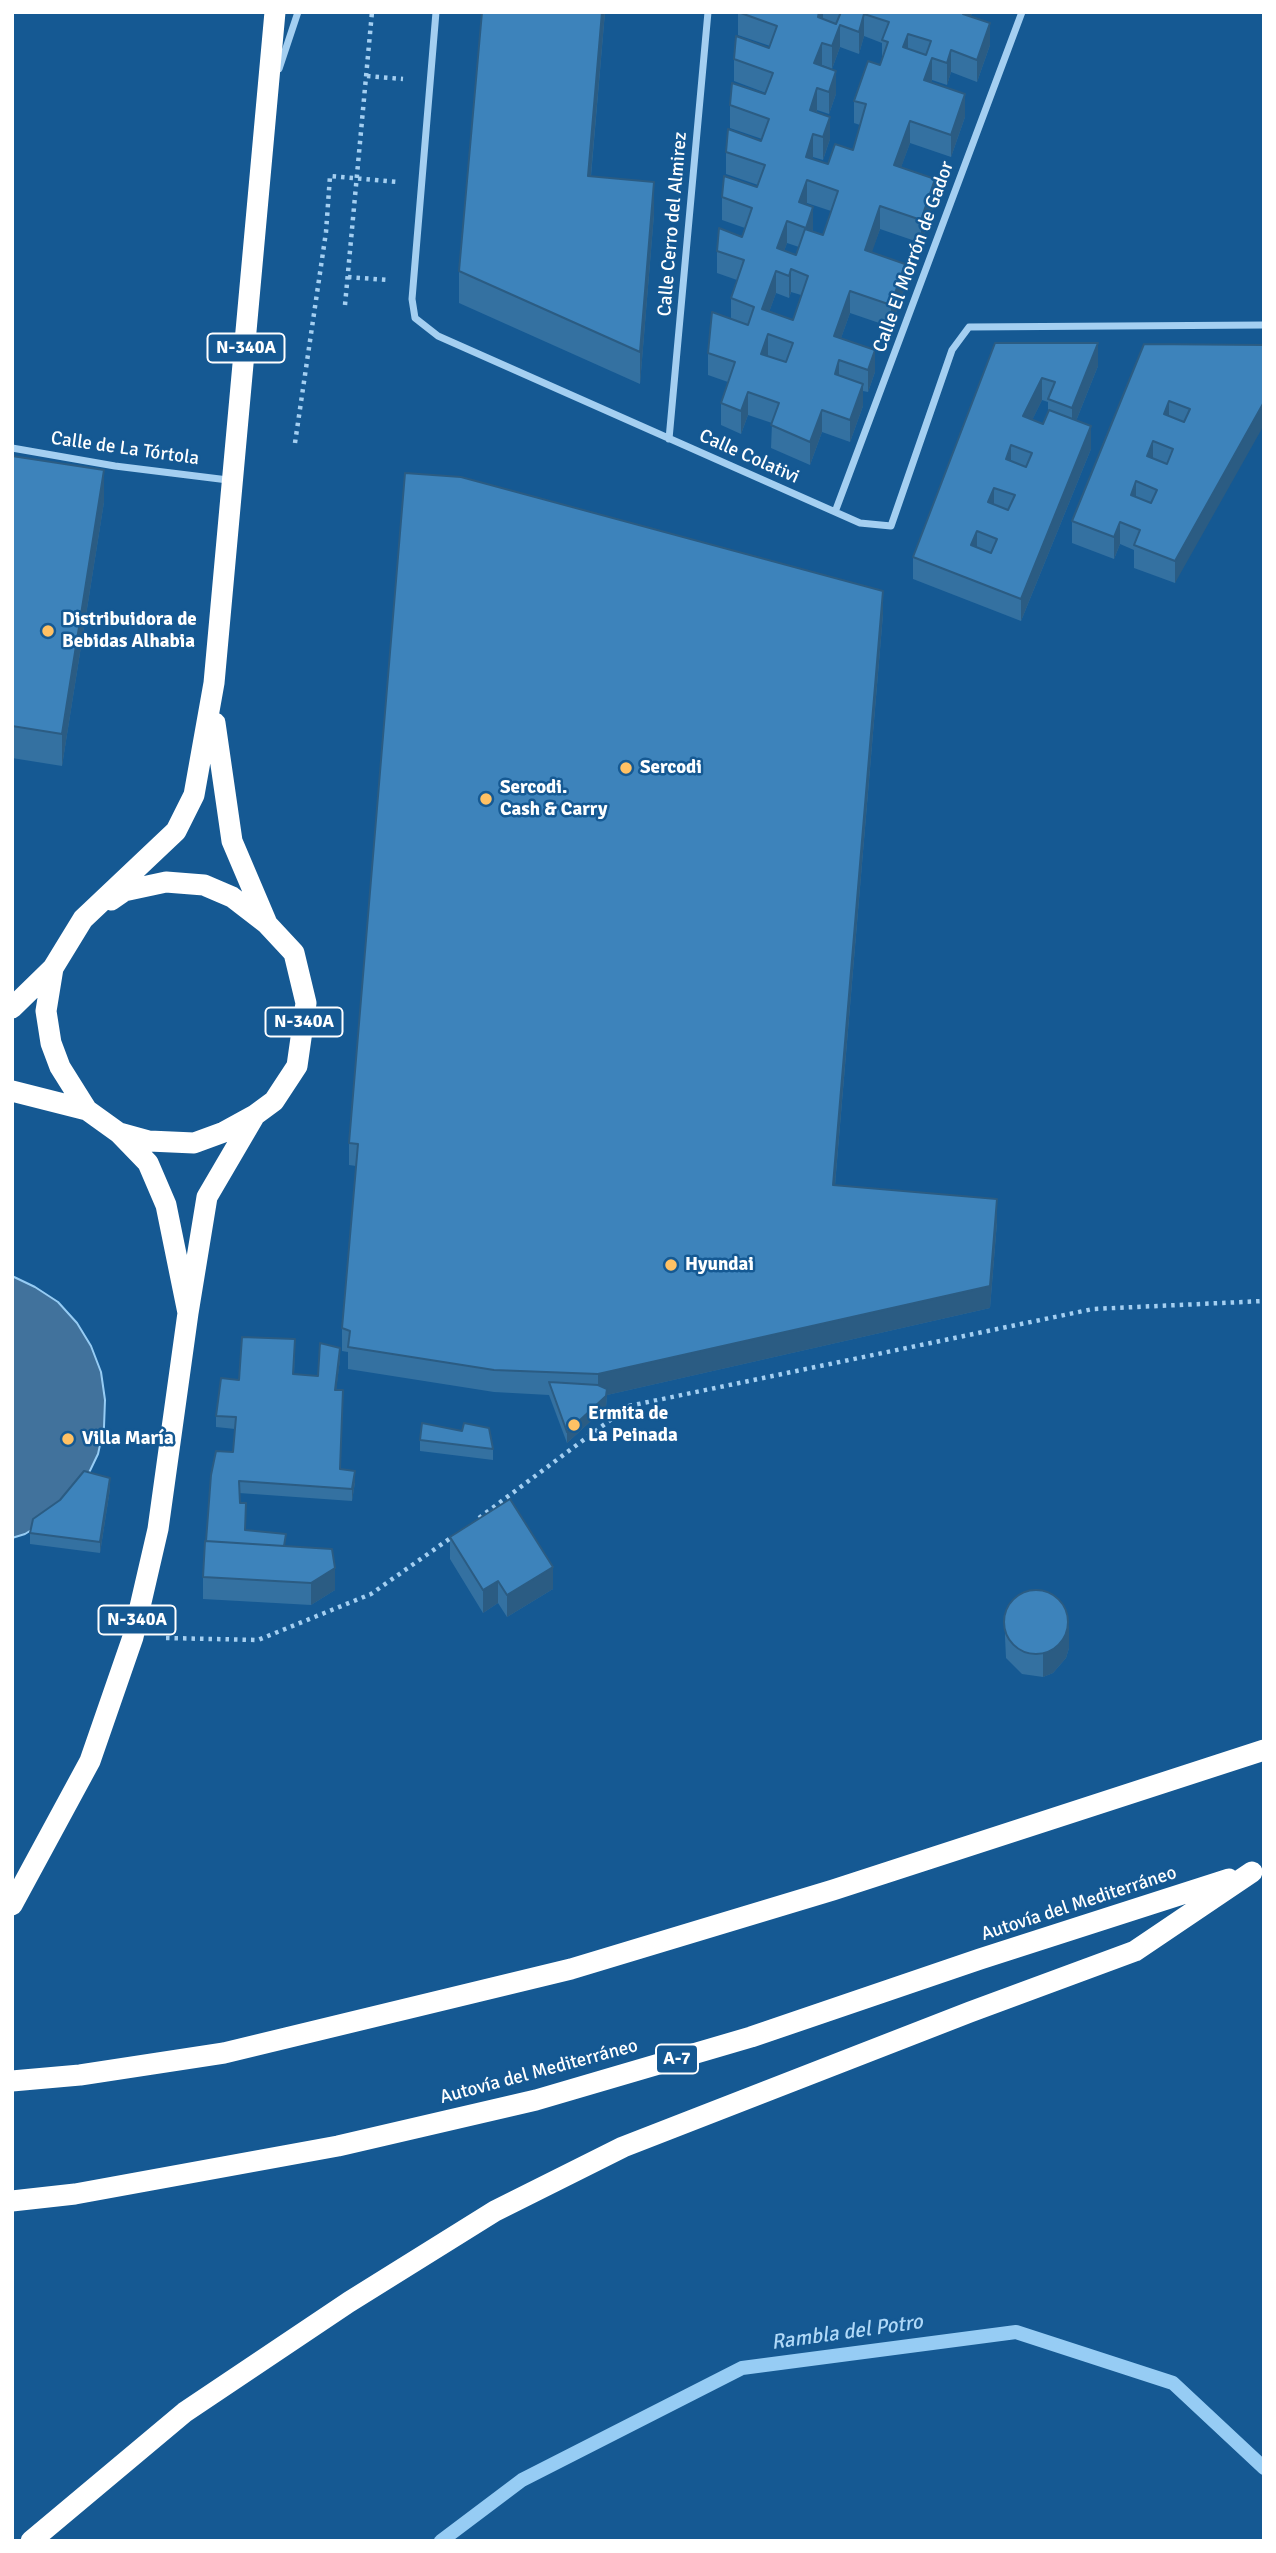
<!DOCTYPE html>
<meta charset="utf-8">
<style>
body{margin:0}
#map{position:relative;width:1276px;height:2553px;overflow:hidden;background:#155993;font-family:Signika,sans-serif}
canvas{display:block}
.frame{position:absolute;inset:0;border:14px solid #fff;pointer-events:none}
</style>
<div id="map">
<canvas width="1276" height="2553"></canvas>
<div class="frame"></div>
</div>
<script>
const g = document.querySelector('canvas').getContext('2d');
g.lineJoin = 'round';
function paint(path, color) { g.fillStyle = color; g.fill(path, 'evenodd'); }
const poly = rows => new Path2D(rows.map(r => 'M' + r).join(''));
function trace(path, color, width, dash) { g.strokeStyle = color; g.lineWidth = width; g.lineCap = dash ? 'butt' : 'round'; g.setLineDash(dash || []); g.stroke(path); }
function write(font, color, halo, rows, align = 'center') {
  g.font = font + ' Signika,sans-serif'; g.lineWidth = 5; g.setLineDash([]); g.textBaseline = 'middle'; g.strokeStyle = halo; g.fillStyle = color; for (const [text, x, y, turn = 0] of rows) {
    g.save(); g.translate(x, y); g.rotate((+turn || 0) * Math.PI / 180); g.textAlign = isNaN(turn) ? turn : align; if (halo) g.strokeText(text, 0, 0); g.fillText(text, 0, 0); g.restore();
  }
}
const water = poly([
 [12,1276,35,1287,58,1302,77,1323,91,1346,101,1372,105,1400,104,1427,98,1454,86,1479,49,1519,25,1534,12,1538,12,1276]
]);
const stream = poly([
 [441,2541,522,2480,742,2368,1016,2332,1173,2383,1264,2468]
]);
const path = poly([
 [367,76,403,79],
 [348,277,388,280],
 [345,305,372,12],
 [295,443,326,232,330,176,397,182],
 [479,1518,629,1406,1093,1309,1264,1301],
 [166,1638,258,1640,371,1594,452,1537]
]);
const street = poly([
 [436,12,412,299,415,318,438,336,860,523,891,526,952,350,969,327,1264,325],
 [279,69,298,12],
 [669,439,708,12],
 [12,448,115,466,228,480],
 [835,512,1022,12]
]);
const highway = poly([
 [215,723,232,841,266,921],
 [111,900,124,891,166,882,204,885,232,897,267,924,294,953,306,1003,297,1066,274,1101,255,1115,224,1132,194,1143,149,1141,120,1133],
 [12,1008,53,968],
 [12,1091,87,1110],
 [188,1313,166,1205,148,1163,119,1133,87,1110,60,1067,51,1043,46,1011,53,968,83,919,176,831,194,795,214,683,275,12],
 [12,1905,90,1761,133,1637,158,1529,188,1313,207,1197,255,1115],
 [12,2081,80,2075,224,2053,571,1969,833,1890,1264,1750],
 [12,2201,75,2194,338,2146,536,2100,751,2037,980,1959,1229,1879],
 [31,2541,185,2412,349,2302,495,2211,623,2147,970,2012,1135,1951,1252,1872]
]);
const wall = poly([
 [482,12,605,12,591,176,654,214,640,384,459,303,459,271],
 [738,12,972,12,971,16,990,45,977,82,951,72,947,85,932,80,931,83,965,117,951,157,910,143,901,167,935,202,921,243,880,229,871,253,905,287,891,327,850,313,841,338,875,372,868,392,863,391,863,406,850,442,822,432,810,465,771,448,772,423,748,415,741,434,721,425,721,403,728,382,708,375,708,353,731,319,731,298,737,280,717,273,717,251,742,237,745,228,722,220,722,197,757,187,758,185,726,174,726,152,761,141,762,139,730,128,730,105,765,94,766,93,734,81,734,59,769,48,770,46,738,35],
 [864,36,882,43,882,58,880,65,854,101,854,123,860,125,853,150,828,164,812,159,813,157,823,160,830,139,817,112,817,110,829,114,836,94,822,65,832,69,840,47,859,54],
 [807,203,831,211,823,235,812,232,813,229,806,205],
 [787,243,799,247,796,255,784,251],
 [791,292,801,295,793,320,769,312,776,293,789,298],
 [995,343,1098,366,1076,421,1091,449,1021,621,913,579,913,557],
 [1042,400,1048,402,1048,411,1043,424,1032,420],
 [1144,344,1264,345,1175,583,1134,568,1134,550,1120,544,1114,559,1072,543,1072,521],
 [12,456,104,502,62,766,12,758],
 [883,614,835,1185,997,1222,990,1308,607,1395,606,1407,567,1443,549,1395,494,1392,348,1369,348,1352,342,1351,342,1328,356,1166,349,1165,349,1143],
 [295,1351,294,1374,318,1376,340,1359,336,1390,340,1469,355,1482,352,1501,239,1493,240,1503,245,1530,286,1546,335,1590,311,1605,203,1599,203,1577,206,1541,233,1452,235,1429,216,1427,216,1416,239,1380],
 [462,1431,493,1449,493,1460,420,1451,420,1440],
 [110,1489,100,1553,30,1544,30,1533],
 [450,1537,553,1589,507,1617,498,1603,483,1613,450,1559],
 [1005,1614,1069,1648,1066,1658,1053,1673,1043,1677,1022,1674,1006,1658,1005,1637]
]);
const shadedWall = poly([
 [602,12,605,12,588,208,588,176],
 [819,12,823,12,823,22,818,17],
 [964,12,972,12,963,36],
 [864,14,864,36,859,54,859,32],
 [990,23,990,45,977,82,977,60],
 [840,25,840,47,832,69,832,46],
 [908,34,908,56,903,47],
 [822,43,822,65,814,86,814,63],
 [951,50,951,72,947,85,947,63],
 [932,58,932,80,924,103,924,80],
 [836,71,836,94,829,114,829,92],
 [817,88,817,110,810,132,810,110],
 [965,94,965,117,951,157,951,135],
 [830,117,830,139,823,160,823,137],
 [910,121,910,143,894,187,894,165],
 [813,134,813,157,806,179,806,157],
 [935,179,935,202,921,243,921,220],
 [807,180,807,203,799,225,799,202],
 [654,182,654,214,640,384,640,352],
 [880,206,880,229,865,273,865,250],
 [813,207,813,229,806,250,806,228],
 [787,221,787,243,777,271,777,248],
 [905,264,905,287,891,327,891,305],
 [791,269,791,292,789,298,789,276],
 [776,271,776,293,762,332,762,309],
 [850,291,850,313,834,358,834,336],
 [768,334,768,357,761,354],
 [1098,343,1098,366,1072,431,1072,408],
 [875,350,875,372,868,392,868,370],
 [839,360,839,382,835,374],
 [1042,378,1042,400,1023,439,1023,416],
 [863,384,863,406,850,442,850,420],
 [748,392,748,415,741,434,741,411],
 [1169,401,1169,423,1164,414],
 [1264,402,1264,425,1175,583,1175,561],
 [822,410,822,432,810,465,810,442],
 [1091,426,1091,449,1021,621,1021,599],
 [1153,441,1153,463,1147,456],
 [1011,445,1011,467,1006,459],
 [104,470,104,502,62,766,62,734],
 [1136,481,1136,504,1131,495],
 [994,488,994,510,988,502],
 [1120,522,1120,544,1114,559,1114,537],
 [977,531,977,553,971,545],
 [883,591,883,614,833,1208,833,1185],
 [997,1199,997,1222,990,1308,607,1395,606,1407,567,1443,567,1432,598,1397,598,1374],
 [340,1348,340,1359,335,1402,335,1390],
 [355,1471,355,1482,352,1501,352,1489],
 [110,1478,110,1489,100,1553,100,1542],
 [553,1567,553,1589,507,1617,507,1595],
 [335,1568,335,1590,311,1605,311,1583],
 [498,1581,498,1603,483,1613,483,1590],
 [1069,1625,1069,1648,1066,1658,1053,1673,1043,1677,1043,1654]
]);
const building = poly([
 [482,12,602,12,588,176,654,182,640,352,459,271,482,12],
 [738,12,819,12,818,17,836,24,841,12,964,12,963,14,990,23,977,60,951,50,947,63,932,58,924,80,965,94,951,135,910,121,894,165,935,179,921,220,880,206,865,250,905,264,891,305,850,291,834,336,875,350,868,370,839,360,835,374,863,384,850,420,822,410,810,442,771,425,779,403,748,392,741,411,721,403,735,362,708,353,712,312,748,325,754,307,731,298,744,260,717,251,719,228,742,237,752,208,722,197,724,176,757,187,765,165,726,152,728,129,761,141,769,119,730,105,732,83,765,94,773,73,734,59,736,36,769,48,777,26,738,12],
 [864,14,889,22,882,40,888,42,880,65,868,61,854,101,866,104,853,150,835,144,828,164,806,157,813,134,823,137,830,117,810,110,817,88,829,92,836,71,814,63,822,43,832,46,840,25,859,32,864,14],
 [908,34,931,41,926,55,903,47,908,34],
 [807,180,838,191,823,235,805,229,796,255,777,248,787,221,806,228,813,207,799,202,807,180],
 [791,269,808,276,793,320,762,309,776,271,789,276,791,269],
 [768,334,793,343,786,362,761,354,768,334],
 [995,343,1098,343,1072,408,1048,399,1055,382,1042,378,1023,416,1043,424,1049,410,1091,426,1021,599,913,557,995,343],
 [1011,445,1032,453,1026,467,1006,459,1011,445],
 [994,488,1015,495,1008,510,988,502,994,488],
 [977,531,997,539,991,553,971,545,977,531],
 [1144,344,1264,345,1264,402,1175,561,1134,545,1140,530,1120,522,1114,537,1072,521,1144,344],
 [1169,401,1190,409,1184,422,1164,414,1169,401],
 [1153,441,1173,449,1167,464,1147,456,1153,441],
 [1136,481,1157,490,1151,503,1131,495,1136,481],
 [12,456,104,470,62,734,12,726,12,456],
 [405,473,461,477,883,591,833,1185,997,1199,990,1286,598,1374,494,1370,348,1347,350,1331,342,1328,358,1144,349,1143,405,473],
 [242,1337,295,1339,293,1374,318,1376,320,1343,340,1348,335,1390,343,1390,340,1469,355,1471,352,1489,239,1481,240,1503,246,1503,245,1530,286,1534,284,1546,206,1541,211,1475,216,1451,233,1452,236,1417,216,1416,221,1378,239,1380,242,1337],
 [549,1382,598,1385,607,1389,606,1396,567,1432,549,1382],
 [422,1423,462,1431,464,1423,489,1428,493,1449,420,1440,422,1423],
 [84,1471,110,1478,100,1542,30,1533,33,1519,60,1500,84,1471],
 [510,1499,553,1567,507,1595,498,1581,483,1590,450,1537,510,1499],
 [205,1541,332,1549,335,1568,311,1583,203,1577,205,1541],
 '1004 1622a32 32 0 1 1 64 0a32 32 0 1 1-64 0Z'
]);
const markers = [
 [48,631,7,"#ffc164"],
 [626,768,7,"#ffc164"],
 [486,799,7,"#ffc164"],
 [671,1265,7,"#ffc164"],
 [574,1425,7,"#ffc164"],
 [68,1439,7,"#ffc164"]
];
const shields = [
 [246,348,77],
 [304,1022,77],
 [137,1620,77],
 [677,2059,42]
];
const shieldNames = [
 ["N-340A",246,348],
 ["N-340A",304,1022],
 ["N-340A",137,1620],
 ["A-7",677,2059]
];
const streetNames = [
 ["Calle Cerro del Almirez",673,224,-85],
 ["Calle El Morrón de Gador",914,257,-70],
 ["Calle de La Tórtola",125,449,8],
 ["Calle Colativi",749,457,24],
 ["Autovía del Mediterráneo",1079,1904,-18],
 ["Autovía del Mediterráneo",539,2072,-15]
];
const poiNames = [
 ["Distribuidora de",62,620],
 ["Bebidas Alhabia",62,642],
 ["Sercodi",640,768],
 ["Sercodi.",500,788],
 ["Cash & Carry",500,810],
 ["Hyundai",685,1265],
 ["Ermita de",588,1414],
 ["La Peinada",588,1436],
 ["Villa María",82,1439]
];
const waterNames = [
 ["Rambla del Potro",847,2333,-8]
];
paint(water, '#41729c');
trace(water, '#96ccf4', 2);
trace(stream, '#96ccf4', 14);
trace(path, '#a4cff1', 4.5, [3.5, 5]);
trace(street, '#a4cff1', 7);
trace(highway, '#fff', 21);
paint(wall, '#3471a1');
paint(shadedWall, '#2b5c83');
paint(building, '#3d83bb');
trace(building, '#2b5c83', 2);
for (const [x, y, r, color] of markers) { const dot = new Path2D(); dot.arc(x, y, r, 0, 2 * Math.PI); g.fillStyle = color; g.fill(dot); trace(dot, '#155993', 2.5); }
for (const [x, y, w] of shields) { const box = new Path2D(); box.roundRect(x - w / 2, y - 14.5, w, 29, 5); g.fillStyle = '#155993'; g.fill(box); trace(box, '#fff', 2); }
write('bold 18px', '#fff', null, shieldNames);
write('19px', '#fff', '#155993', streetNames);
write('bold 19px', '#fff', '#155993', poiNames, 'left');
write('italic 21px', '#b0d9f8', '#155993', waterNames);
</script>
